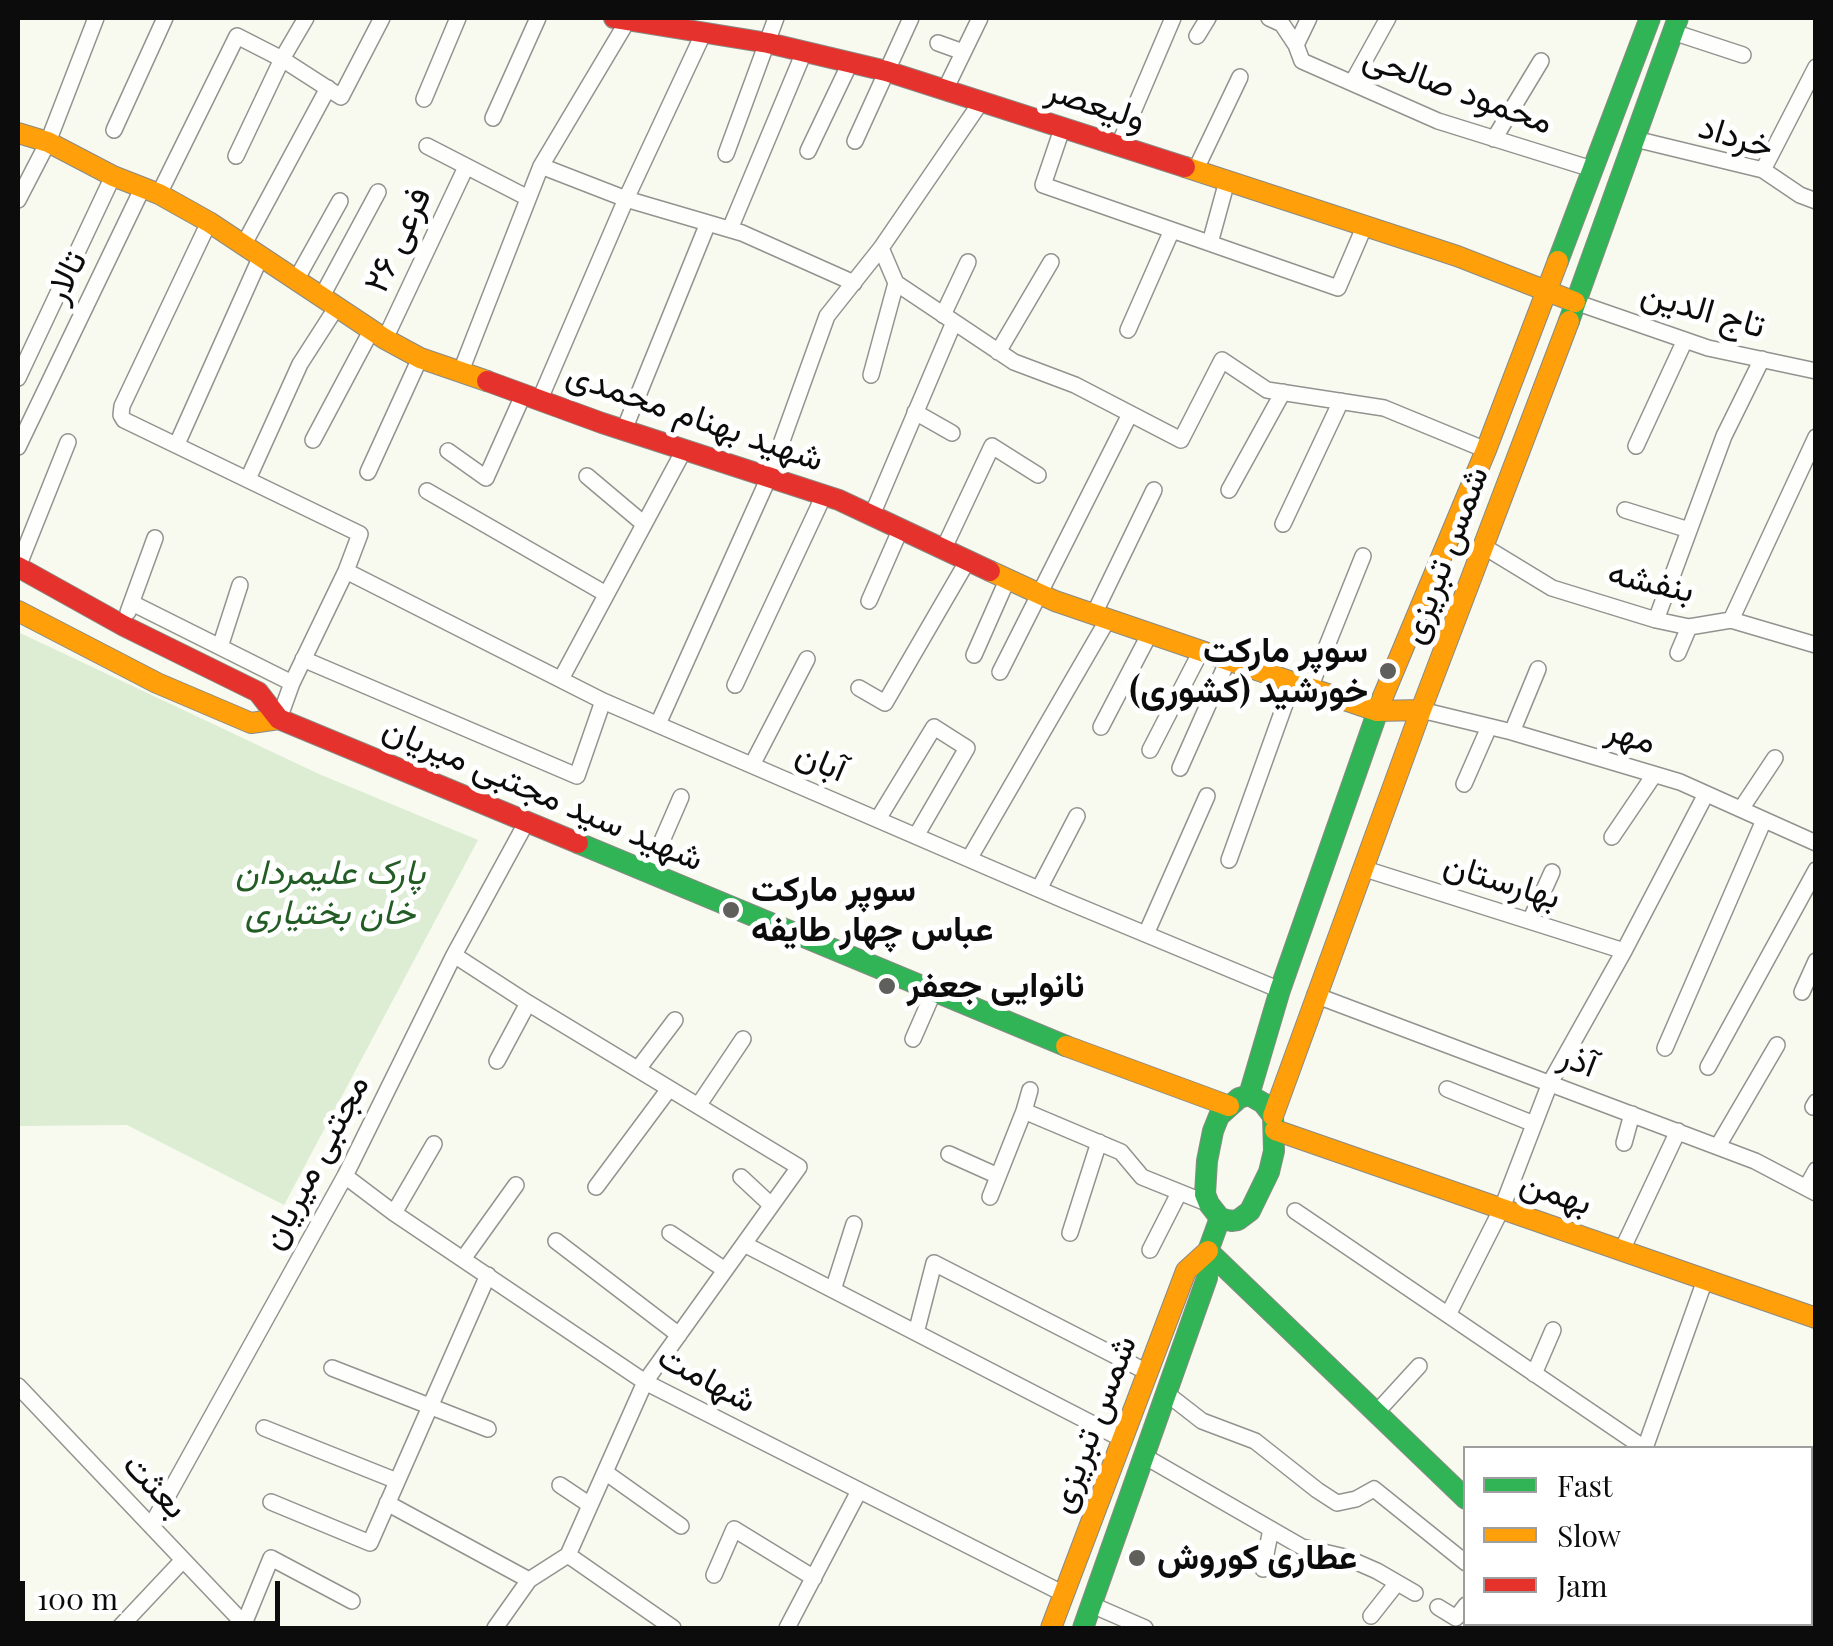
<!DOCTYPE html>
<meta charset="utf-8">
<style>
body{margin:0}
#map{position:relative;width:1833px;height:1646px;overflow:hidden;background:#f8faf0;font-family:"Playfair Display",serif}
canvas{display:block}
.frame{position:absolute;inset:0;border:20px solid #0c0c0c;pointer-events:none}
.legend{position:absolute;left:1463px;top:1446px;width:350px;height:180px;box-sizing:border-box;background:#fff;border:2px solid #9e9e9e;margin:0;padding:12px 18px;list-style:none;font-size:30px;color:#0c0c0c}
.legend li{display:flex;align-items:center;gap:20px;height:50px}
.legend b{width:50px;border:2px solid #9e9e9e}
.scale{position:absolute;left:20px;top:1581px;width:260px;height:45px;box-sizing:border-box;border:5px solid #0c0c0c;border-top:0;padding-left:12px;font-size:30px;line-height:35px;white-space:nowrap;color:#0c0c0c;-webkit-text-stroke:8px #fff;paint-order:stroke}
</style>
<div id="map">
<canvas width="1833" height="1646"></canvas>
<div class="frame"></div>
<ul class="legend">
<li><b style="height:12px;background:#30b455"></b>Fast</li>
<li><b style="height:12px;background:#ff9f0a"></b>Slow</li>
<li><b style="height:12px;background:#e5322d"></b>Jam</li>
</ul>
<div class="scale">100 m</div>
</div>
<script>
const g = document.querySelector('canvas').getContext('2d');
g.lineJoin = 'round';
function paint(path, color) { g.fillStyle = color; g.fill(path, 'evenodd'); }
const poly = rows => new Path2D(rows.map(r => 'M' + r).join(''));
function trace(path, color, width, dash) { g.strokeStyle = color; g.lineWidth = width; g.lineCap = dash ? 'butt' : 'round'; g.setLineDash(dash || []); g.stroke(path); }
function write(font, color, halo, rows, align = 'center') {
  g.font = font + ' "Playfair Display",Vazirmatn,serif'; g.lineWidth = 10; g.setLineDash([]); g.textBaseline = 'middle'; g.strokeStyle = halo; g.fillStyle = color; for (const [text, x, y, turn = 0] of rows) {
    g.save(); g.translate(x, y); g.rotate((+turn || 0) * Math.PI / 180); g.textAlign = isNaN(turn) ? turn : align; if (halo) g.strokeText(text, 0, 0); g.fillText(text, 0, 0); g.restore();
  }
}
const green = poly([
 [18,632,319,774,478,840,284,1205,127,1125,18,1126]
]);
const street = poly([
 [1269,18,1282,24,1296,45,1302,61,1438,121,1592,169],
 [1673,32,1743,55],
 [1197,36,1208,18],
 [938,43,963,52],
 [1296,45,1309,18],
 [1352,83,1388,18],
 [945,90,980,18],
 [424,99,458,18],
 [493,118,538,18],
 [1062,129,1043,185,1338,288,1365,225],
 [114,130,165,18],
 [1494,139,1541,61],
 [1635,139,1763,170,1800,195,1816,201],
 [855,141,911,18],
 [427,146,528,198],
 [1118,147,1173,18],
 [808,151,850,63],
 [726,154,776,18],
 [236,156,282,59,306,18],
 [541,166,626,199,742,233,854,283],
 [1763,170,1816,67],
 [1195,171,1240,77],
 [159,194,237,36,282,59,341,97,382,18],
 [18,200,48,142,96,18],
 [209,222,122,406,121,415,124,420,360,534,346,571,292,683,279,719],
 [730,229,804,52],
 [1210,243,1227,181],
 [244,244,328,88],
 [881,248,896,283,1014,362,1075,385,1181,440,1222,360,1267,390,1384,408,1486,450],
 [296,280,340,201],
 [321,298,378,192],
 [1575,302,1708,348,1816,371],
 [943,315,968,262],
 [1128,330,1172,230],
 [385,339,466,167],
 [998,352,1051,262],
 [461,371,541,166,628,20],
 [871,375,896,283],
 [18,378,113,176],
 [540,399,626,199,704,32],
 [915,412,952,433],
 [624,430,708,223],
 [313,440,371,331],
 [177,444,261,256],
 [1636,446,1685,340],
 [18,447,143,187],
 [448,451,486,478,524,393],
 [368,472,420,358],
 [587,476,644,524],
 [248,479,300,364,336,308],
 [1229,490,1283,392],
 [427,491,606,594],
 [1625,510,1689,530],
 [872,515,954,322],
 [1283,524,1341,401],
 [1483,546,1552,588,1656,620,1689,627,1731,620,1816,645],
 [944,548,992,446,1038,475],
 [18,567,68,442],
 [346,571,603,701,1066,901,1280,990],
 [869,601,901,528],
 [132,603,292,683],
 [128,612,155,538],
 [1094,614,1154,490],
 [1656,620,1724,436,1762,359],
 [1731,620,1816,437],
 [220,647,240,585],
 [1678,653,1689,627],
 [974,655,1008,578],
 [303,659,577,776,603,701],
 [1000,672,1130,414],
 [561,679,684,450],
 [735,685,824,495],
 [859,688,885,703,968,560],
 [1310,688,1363,556],
 [1421,710,1512,732,1680,782,1816,843],
 [658,724,769,477,827,316,881,248,981,102],
 [1101,727,1150,633],
 [1512,732,1538,669],
 [1150,750,1201,651],
 [752,765,807,659],
 [1180,768,1228,660],
 [1464,784,1489,727],
 [1741,809,1775,758],
 [878,819,934,727,967,748,916,836],
 [1612,837,1654,775],
 [969,859,1108,619],
 [1229,860,1293,682],
 [1362,868,1624,951],
 [648,873,681,797],
 [1039,889,1077,816],
 [1530,921,1552,872],
 [1146,934,1207,796],
 [454,955,528,1003,799,1167,645,1382,568,1555,529,1580,495,1628],
 [1802,992,1816,961],
 [1315,995,1755,1161,1816,1193],
 [913,1039,934,991],
 [1665,1048,1764,820],
 [497,1061,528,1003],
 [1708,1067,1816,870],
 [638,1069,675,1020],
 [1447,1089,1534,1124],
 [1030,1090,1024,1111,1121,1152,1142,1177,1209,1204],
 [698,1106,743,1039],
 [1813,1107,1816,1102],
 [1624,1143,1632,1114],
 [1718,1146,1777,1045],
 [949,1154,998,1176],
 [345,1176,394,1213,645,1382,1064,1594],
 [741,1177,771,1205],
 [596,1187,669,1089],
 [1806,1188,1816,1170],
 [990,1197,1024,1111],
 [1295,1211,1644,1448],
 [394,1213,434,1144],
 [670,1233,725,1270],
 [1070,1233,1099,1142],
 [556,1241,679,1335],
 [744,1244,1122,1439],
 [1150,1250,1179,1193],
 [1622,1250,1678,1131],
 [463,1259,516,1185],
 [833,1290,854,1224],
 [1448,1315,1502,1208,1550,1083,1624,951,1706,794],
 [916,1333,934,1263,1147,1372],
 [332,1368,488,1429],
 [1534,1374,1553,1330],
 [18,1386,248,1628],
 [1166,1393,1202,1421,1255,1441,1317,1490,1337,1503,1356,1499,1374,1489,1466,1563],
 [1376,1413,1419,1366],
 [264,1428,397,1481],
 [1645,1448,1705,1280],
 [1144,1456,1302,1547,1345,1557,1377,1571,1415,1593],
 [605,1472,681,1526],
 [560,1485,590,1505],
 [271,1502,370,1543,488,1275],
 [387,1503,529,1580],
 [151,1526,345,1176,454,955,526,823],
 [568,1555,673,1628],
 [1263,1569,1271,1529],
 [714,1575,734,1529,814,1578],
 [1092,1605,1145,1628],
 [1438,1607,1456,1618,1466,1605],
 [1371,1616,1397,1583],
 [244,1624,271,1558,352,1601],
 [119,1628,183,1560],
 [787,1628,859,1491],
 [1623,1628,1626,1624]
]);
const fast = poly([
 [1558,261,1650,18],
 [1569,321,1678,18],
 [578,843,1066,1046],
 [1249,1095,1280,990,1382,699],
 [1249,1095,1263,1103,1273,1116,1274,1151,1269,1172,1250,1211,1238,1220,1231,1221,1220,1218,1209,1204,1205,1194,1207,1161,1213,1131,1219,1116,1239,1098,1249,1095],
 [1208,1251,1466,1499],
 [1595,1624,1600,1628],
 [1083,1628,1207,1278,1208,1251,1220,1218]
]);
const slow = poly([
 [18,133,48,142,113,176,159,194,209,222,385,339,420,358,487,381],
 [1185,167,1457,256,1575,302],
 [990,571,1055,601,1377,711,1421,710],
 [18,611,157,683,251,723,279,719],
 [1382,699,1486,450,1558,261],
 [1066,1046,1229,1106],
 [1273,1116,1421,710,1569,321],
 [1275,1130,1816,1318],
 [1051,1628,1186,1271,1208,1251]
]);
const jam = poly([
 [614,18,768,43,886,71,1185,167],
 [487,381,602,423,839,500,990,571],
 [18,567,124,626,258,692,279,719,578,843]
]);
const markers = [
 [1388,671,10,"#5f5f5c"],
 [731,910,10,"#5f5f5c"],
 [887,986,10,"#5f5f5c"],
 [1137,1558,10,"#5f5f5c"]
];
const streetNames = [
 ["محمود صالحی",1458,90,20],
 ["ولیعصر",1096,105,18],
 ["خرداد",1736,137,17],
 ["فرعی ۲۶",398,240,-65],
 ["تالار",66,277,-64],
 ["تاج الدین",1703,310,16],
 ["شهید بهنام محمدی",695,417,19],
 ["شمس تبریزی",1445,555,-69],
 ["بنفشه",1651,582,13],
 ["مهر",1631,736,17],
 ["آبان",821,762,23],
 ["شهید سید مجتبی میریان",543,794,23],
 ["بهارستان",1502,881,17],
 ["آذر",1578,1061,21],
 ["مجتبی میریان",315,1162,-62],
 ["بهمن",1556,1193,19],
 ["شهامت",707,1379,28],
 ["شمس تبریزی",1093,1424,-69],
 ["بعثت",155,1486,46]
];
const poiNames = [
 ["سوپر مارکت",1368,651,"right"],
 ["خورشید (کشوری)",1368,691,"right"],
 ["سوپر مارکت",751,890],
 ["عباس چهار طایفه",751,930],
 ["نانوایی جعفر",907,986],
 ["عطاری کوروش",1157,1558]
];
const parkNames = [
 ["پارک علیمردان",330,873],
 ["خان بختیاری",330,913]
];
paint(green, '#dcedd3');
trace(street, '#92938f', 18);
trace(fast, '#898a85', 22);
trace(slow, '#898a85', 22);
trace(jam, '#898a85', 22);
trace(street, '#fefefd', 15);
trace(fast, '#30b455', 20);
trace(slow, '#ff9f0a', 20);
trace(jam, '#e5322d', 20);
for (const [x, y, r, color] of markers) { const dot = new Path2D(); dot.arc(x, y, r, 0, 2 * Math.PI); g.fillStyle = color; g.fill(dot); trace(dot, '#fff', 4); }
write('35px', '#0c0c0c', '#fff', streetNames);
write('bold 35px', '#0c0c0c', '#fff', poiNames, 'left');
write('italic 35px', '#245c26', '#fff', parkNames);
</script>
